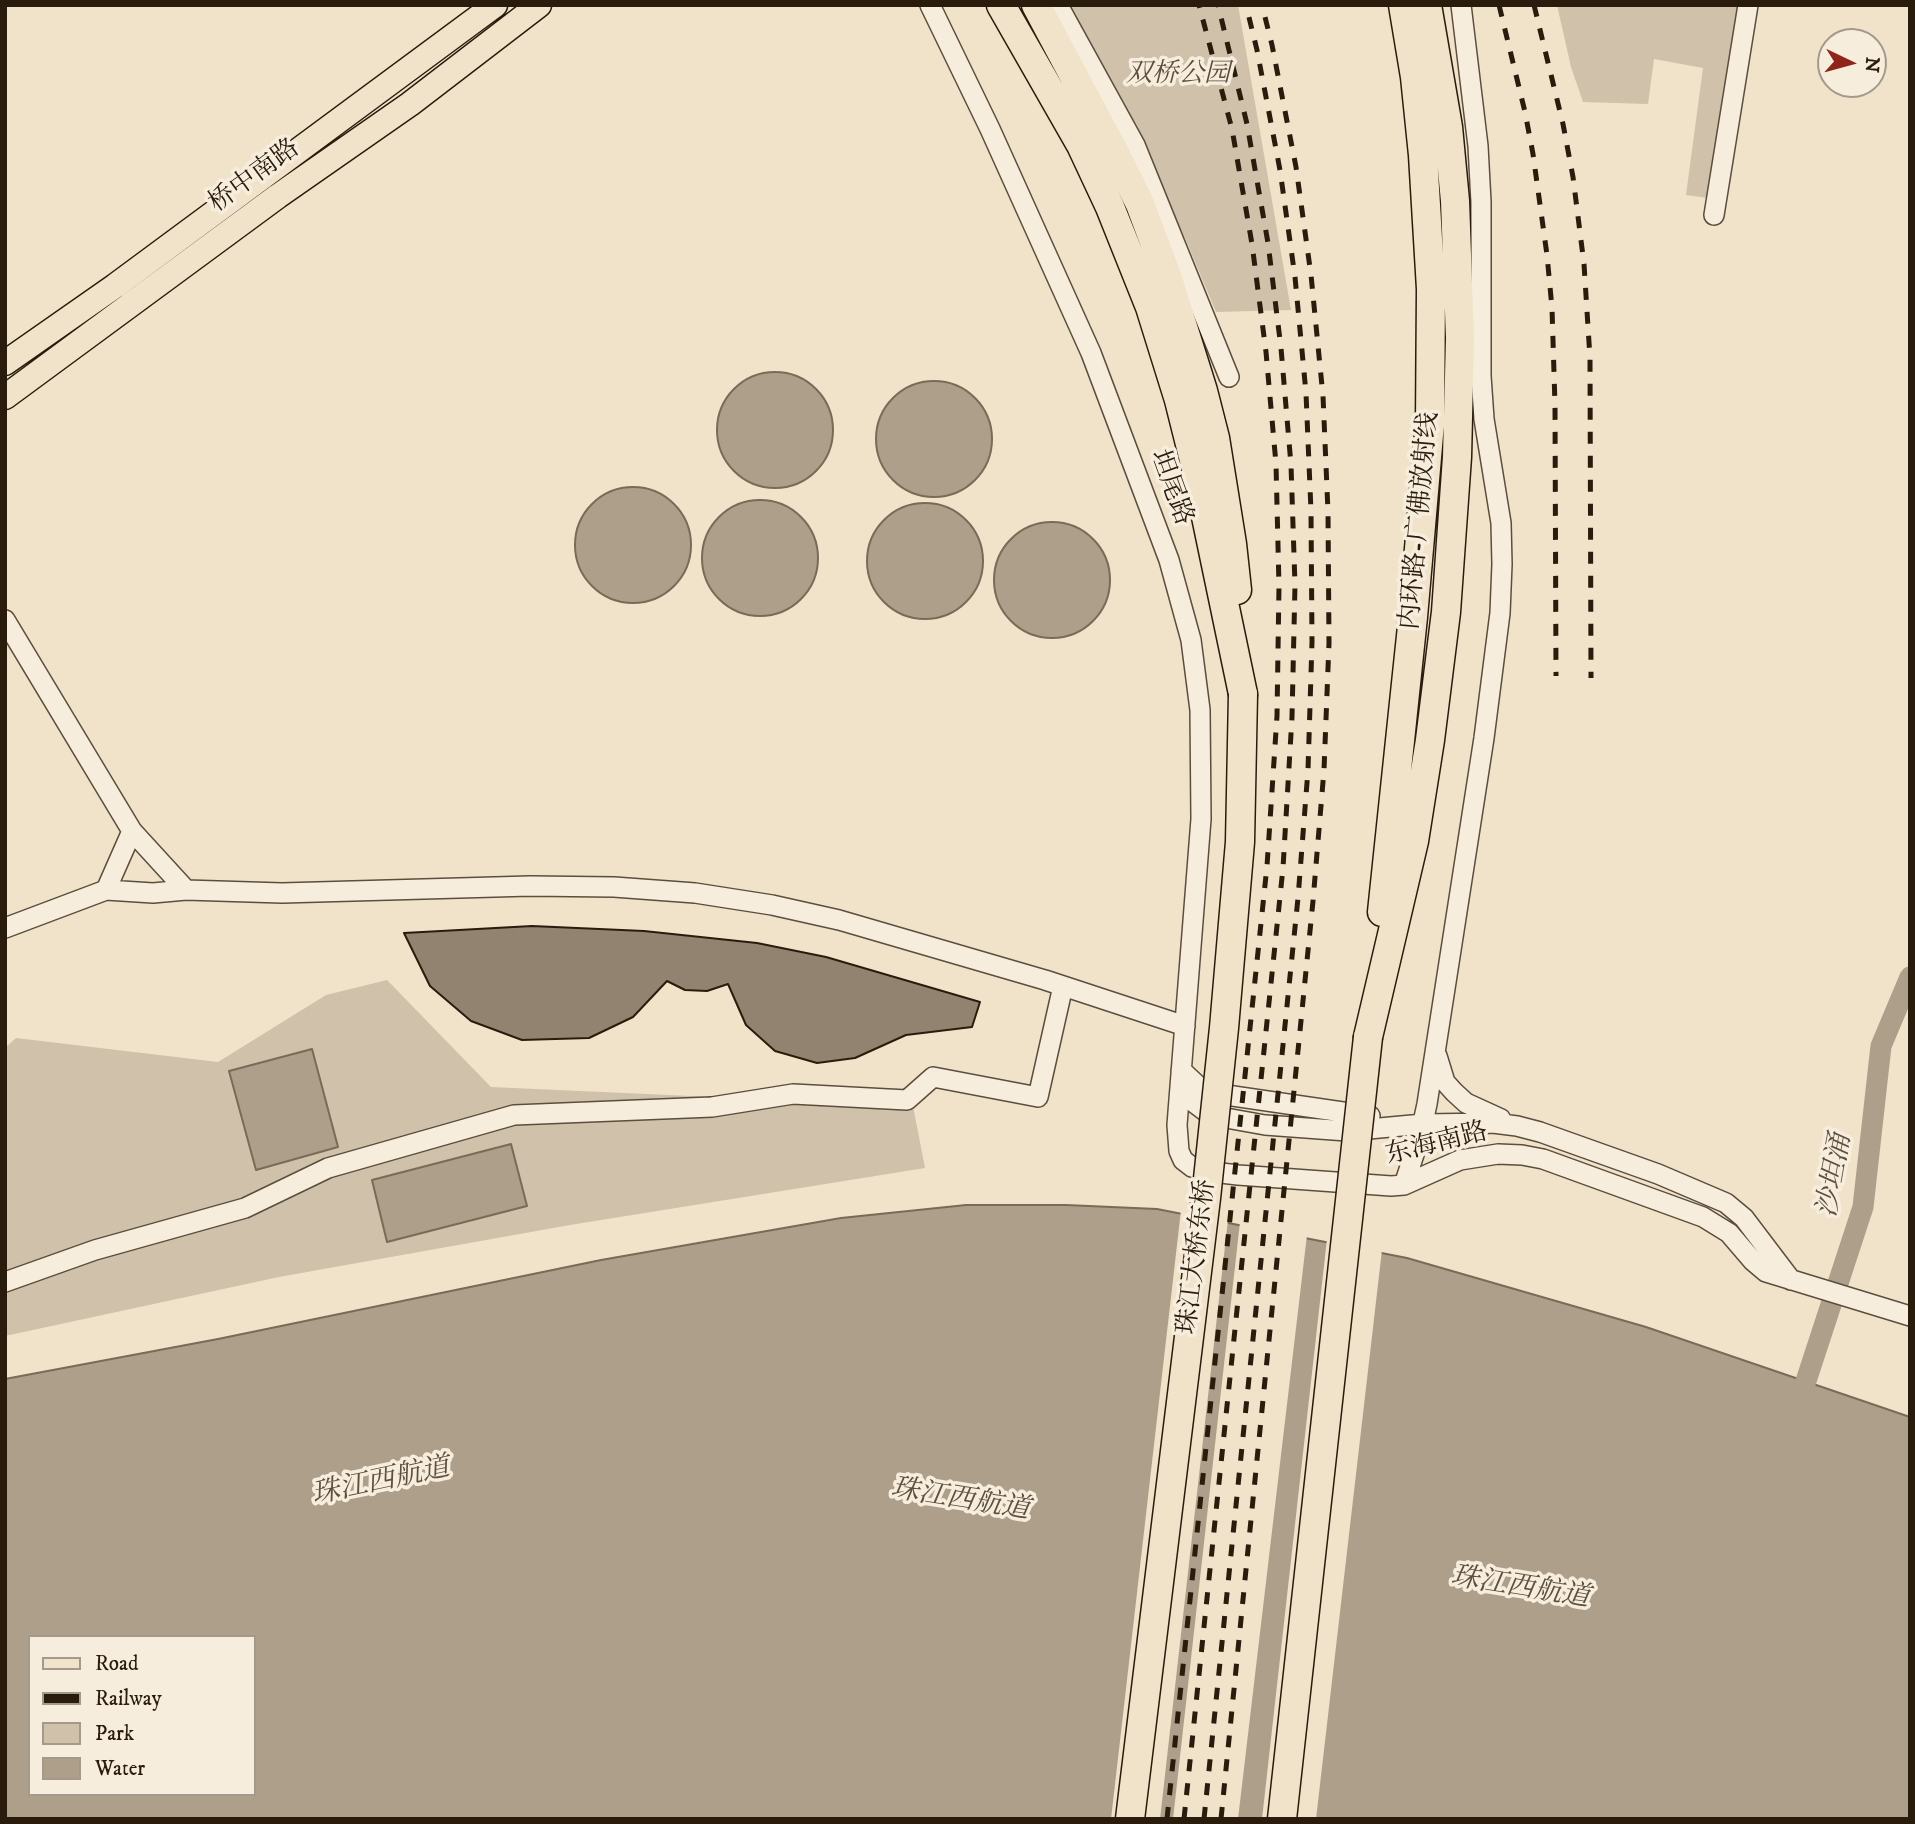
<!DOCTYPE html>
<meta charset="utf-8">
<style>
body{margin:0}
#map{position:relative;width:1915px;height:1824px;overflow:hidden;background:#f1e3ca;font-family:"IM FELL DW Pica",serif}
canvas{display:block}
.frame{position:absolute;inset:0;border:7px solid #2a1c0d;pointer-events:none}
.legend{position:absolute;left:28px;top:1635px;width:228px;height:161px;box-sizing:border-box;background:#f6eddd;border:2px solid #a4998a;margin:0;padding:9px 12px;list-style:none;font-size:21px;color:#2a1c0d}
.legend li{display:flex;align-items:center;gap:14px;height:35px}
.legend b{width:35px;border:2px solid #a4998a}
.north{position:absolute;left:1817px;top:28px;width:70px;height:70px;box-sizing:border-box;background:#f6eddd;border:2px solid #a4998a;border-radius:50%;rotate:95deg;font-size:19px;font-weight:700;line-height:28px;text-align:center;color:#2a1c0d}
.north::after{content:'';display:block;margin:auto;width:24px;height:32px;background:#8f2418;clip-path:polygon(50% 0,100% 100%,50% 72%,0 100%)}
</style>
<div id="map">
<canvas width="1915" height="1824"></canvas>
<div class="frame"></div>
<ul class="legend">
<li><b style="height:9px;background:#f1e3ca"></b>Road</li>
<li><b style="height:9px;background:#2a1c0d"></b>Railway</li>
<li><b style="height:19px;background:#cfc1aa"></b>Park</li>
<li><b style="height:19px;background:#ad9f8a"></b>Water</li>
</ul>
<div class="north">N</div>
</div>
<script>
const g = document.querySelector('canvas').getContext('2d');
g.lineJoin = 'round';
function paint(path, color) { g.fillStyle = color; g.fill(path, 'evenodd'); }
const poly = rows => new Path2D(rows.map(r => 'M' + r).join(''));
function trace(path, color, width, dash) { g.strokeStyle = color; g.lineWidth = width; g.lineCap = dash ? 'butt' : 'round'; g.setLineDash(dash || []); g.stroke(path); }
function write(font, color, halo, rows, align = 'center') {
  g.font = font + ' "IM FELL DW Pica","Noto Serif SC",serif'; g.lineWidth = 7; g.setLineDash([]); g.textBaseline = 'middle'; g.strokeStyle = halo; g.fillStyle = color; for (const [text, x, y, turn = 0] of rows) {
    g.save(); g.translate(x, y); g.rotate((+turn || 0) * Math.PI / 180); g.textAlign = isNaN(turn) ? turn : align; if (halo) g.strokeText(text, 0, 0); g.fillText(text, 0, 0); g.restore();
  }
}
const green = poly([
 [1057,5,1238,5,1291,310,1216,312,1185,238],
 [1557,5,1740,5,1708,198,1686,195,1703,68,1654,59,1648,104,1583,102,1571,67],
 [387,980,491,1087,913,1106,925,1168,570,1225,279,1277,5,1336,5,1048,16,1038,218,1062,326,995]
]);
const water = poly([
 '717 430a58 58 0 1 1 116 0a58 58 0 1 1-116 0Z',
 '876 439a58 58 0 1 1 116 0a58 58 0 1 1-116 0Z',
 '575 545a58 58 0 1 1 116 0a58 58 0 1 1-116 0Z',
 '702 558a58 58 0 1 1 116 0a58 58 0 1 1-116 0Z',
 '867 561a58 58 0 1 1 116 0a58 58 0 1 1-116 0Z',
 '994 580a58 58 0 1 1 116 0a58 58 0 1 1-116 0Z',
 [312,1049,338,1147,256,1170,229,1071,312,1049],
 [511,1144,527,1206,387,1242,372,1180,511,1144],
 [966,1205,1066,1205,1157,1209,1407,1258,1646,1327,1910,1417,1910,1819,5,1819,5,1379,218,1339,601,1260,841,1218,966,1205],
 [30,1637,254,1637,254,1794,30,1794,30,1637]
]);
const pier = poly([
 [1181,1210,1228,1220,1160,1819,1111,1819],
 [1240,1222,1307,1235,1238,1819,1173,1819],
 [1327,1239,1382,1250,1316,1819,1262,1819]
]);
const canal = poly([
 [1806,1381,1863,1207,1881,1046,1910,977]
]);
const building = poly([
 [532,926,644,931,757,943,826,957,980,1002,972,1027,906,1035,855,1058,817,1063,775,1051,746,1025,728,984,707,991,685,990,667,981,633,1017,589,1038,522,1040,471,1021,430,986,404,933,532,926]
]);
const minor = poly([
 [930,5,990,129,1091,353,1169,560,1191,640,1200,710,1201,819,1177,1125,1179,1151,1183,1160,1192,1167,1204,1171,1238,1175,1391,1186,1404,1185,1460,1160,1498,1154,1522,1155,1543,1159,1703,1217,1729,1233,1753,1261,1766,1272,1910,1316],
 [1058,5,1135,145,1229,377],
 [1714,215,1748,5],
 [5,620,132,831,186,890,282,893,530,886,614,887,695,893,772,905,839,920,1045,980,1185,1026],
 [106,890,153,893,186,890],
 [5,928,106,890,132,831],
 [1437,1056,1445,1082,1454,1092,1466,1103,1501,1119],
 [1181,1070,1198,1086,1233,1096,1370,1116],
 [1180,1087,1189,1099,1205,1111,1226,1118,1265,1125,1347,1131,1423,1124,1493,1123,1517,1126,1540,1132,1658,1174,1726,1203,1744,1218,1791,1280],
 [1404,1185,1420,1136,1427,1104,1484,738,1500,613,1502,564,1501,523,1484,419,1481,376,1481,202,1478,146,1461,5],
 [5,1282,95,1250,245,1208,328,1168,514,1115,712,1107,793,1094,907,1100,933,1077,1038,1097,1063,986]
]);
const major = poly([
 [5,363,115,286,495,5],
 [5,397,278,196,410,104,539,5]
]);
const highway = poly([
 [1001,5,1081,145,1110,207,1150,307,1179,400,1195,464,1243,694],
 [1036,5,1116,155,1140,204,1167,276,1203,391,1215,438,1232,544,1237,590],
 [1382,912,1413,617,1430,423,1431,289,1423,155,1415,77,1403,5],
 [1368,1037,1414,841,1430,740,1446,612,1457,457,1460,338,1455,201,1448,127,1427,5]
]);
const rail = poly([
 [1499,5,1525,112,1533,154,1547,255,1552,308,1555,405,1556,676],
 [1534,5,1563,124,1573,177,1584,264,1590,358,1591,678],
 [1167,1819,1267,866,1277,716,1279,586,1276,464,1266,352,1252,244,1232,129,1199,5],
 [1184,1819,1283,868,1292,717,1295,585,1291,465,1281,348,1268,243,1247,124,1218,5],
 [1204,1819,1298,898,1308,770,1312,642,1311,511,1306,393,1295,277,1280,170,1257,50,1246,5],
 [1221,1819,1313,901,1324,770,1329,643,1328,512,1323,396,1311,275,1296,167,1272,45,1262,5]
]);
const highwayBridge = poly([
 [1130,1819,1206,1198,1224,1028,1240,842,1243,694],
 [1282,1819,1368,1037]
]);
const parkNames = [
 ["双桥公园",1178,76]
];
const streetNames = [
 ["桥中南路",255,177,-36],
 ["坦尾路",1170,488,70],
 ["内环路-广佛放射线",1421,521,-85],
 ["东海南路",1437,1145,-14],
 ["珠江大桥东桥",1198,1257,-83]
];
const waterNames = [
 ["沙坦涌",1836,1176,-80],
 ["珠江西航道",381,1483,-12],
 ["珠江西航道",960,1501,9],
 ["珠江西航道",1520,1589,9]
];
paint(green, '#cfc1aa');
paint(water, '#ad9f8a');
trace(water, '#796b58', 2);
paint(pier, '#f1e3ca');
trace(canal, '#ad9f8a', 21);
paint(building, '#91836f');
trace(building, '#2a1c0d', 2);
trace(minor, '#5c4e3c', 22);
trace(major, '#2a1c0d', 27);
trace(highway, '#2a1c0d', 31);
trace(minor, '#f6eddd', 19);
trace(major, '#f1e3ca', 24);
trace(highway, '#f1e3ca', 28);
trace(rail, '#2a1c0d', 5, [12, 12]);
trace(highwayBridge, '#2a1c0d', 31, []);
trace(highwayBridge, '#f1e3ca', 28);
write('italic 26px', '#5c4e3c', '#f6eddd', parkNames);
write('26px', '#2a1c0d', '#f6eddd', streetNames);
write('italic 28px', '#5e503f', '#f6eddd', waterNames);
</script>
